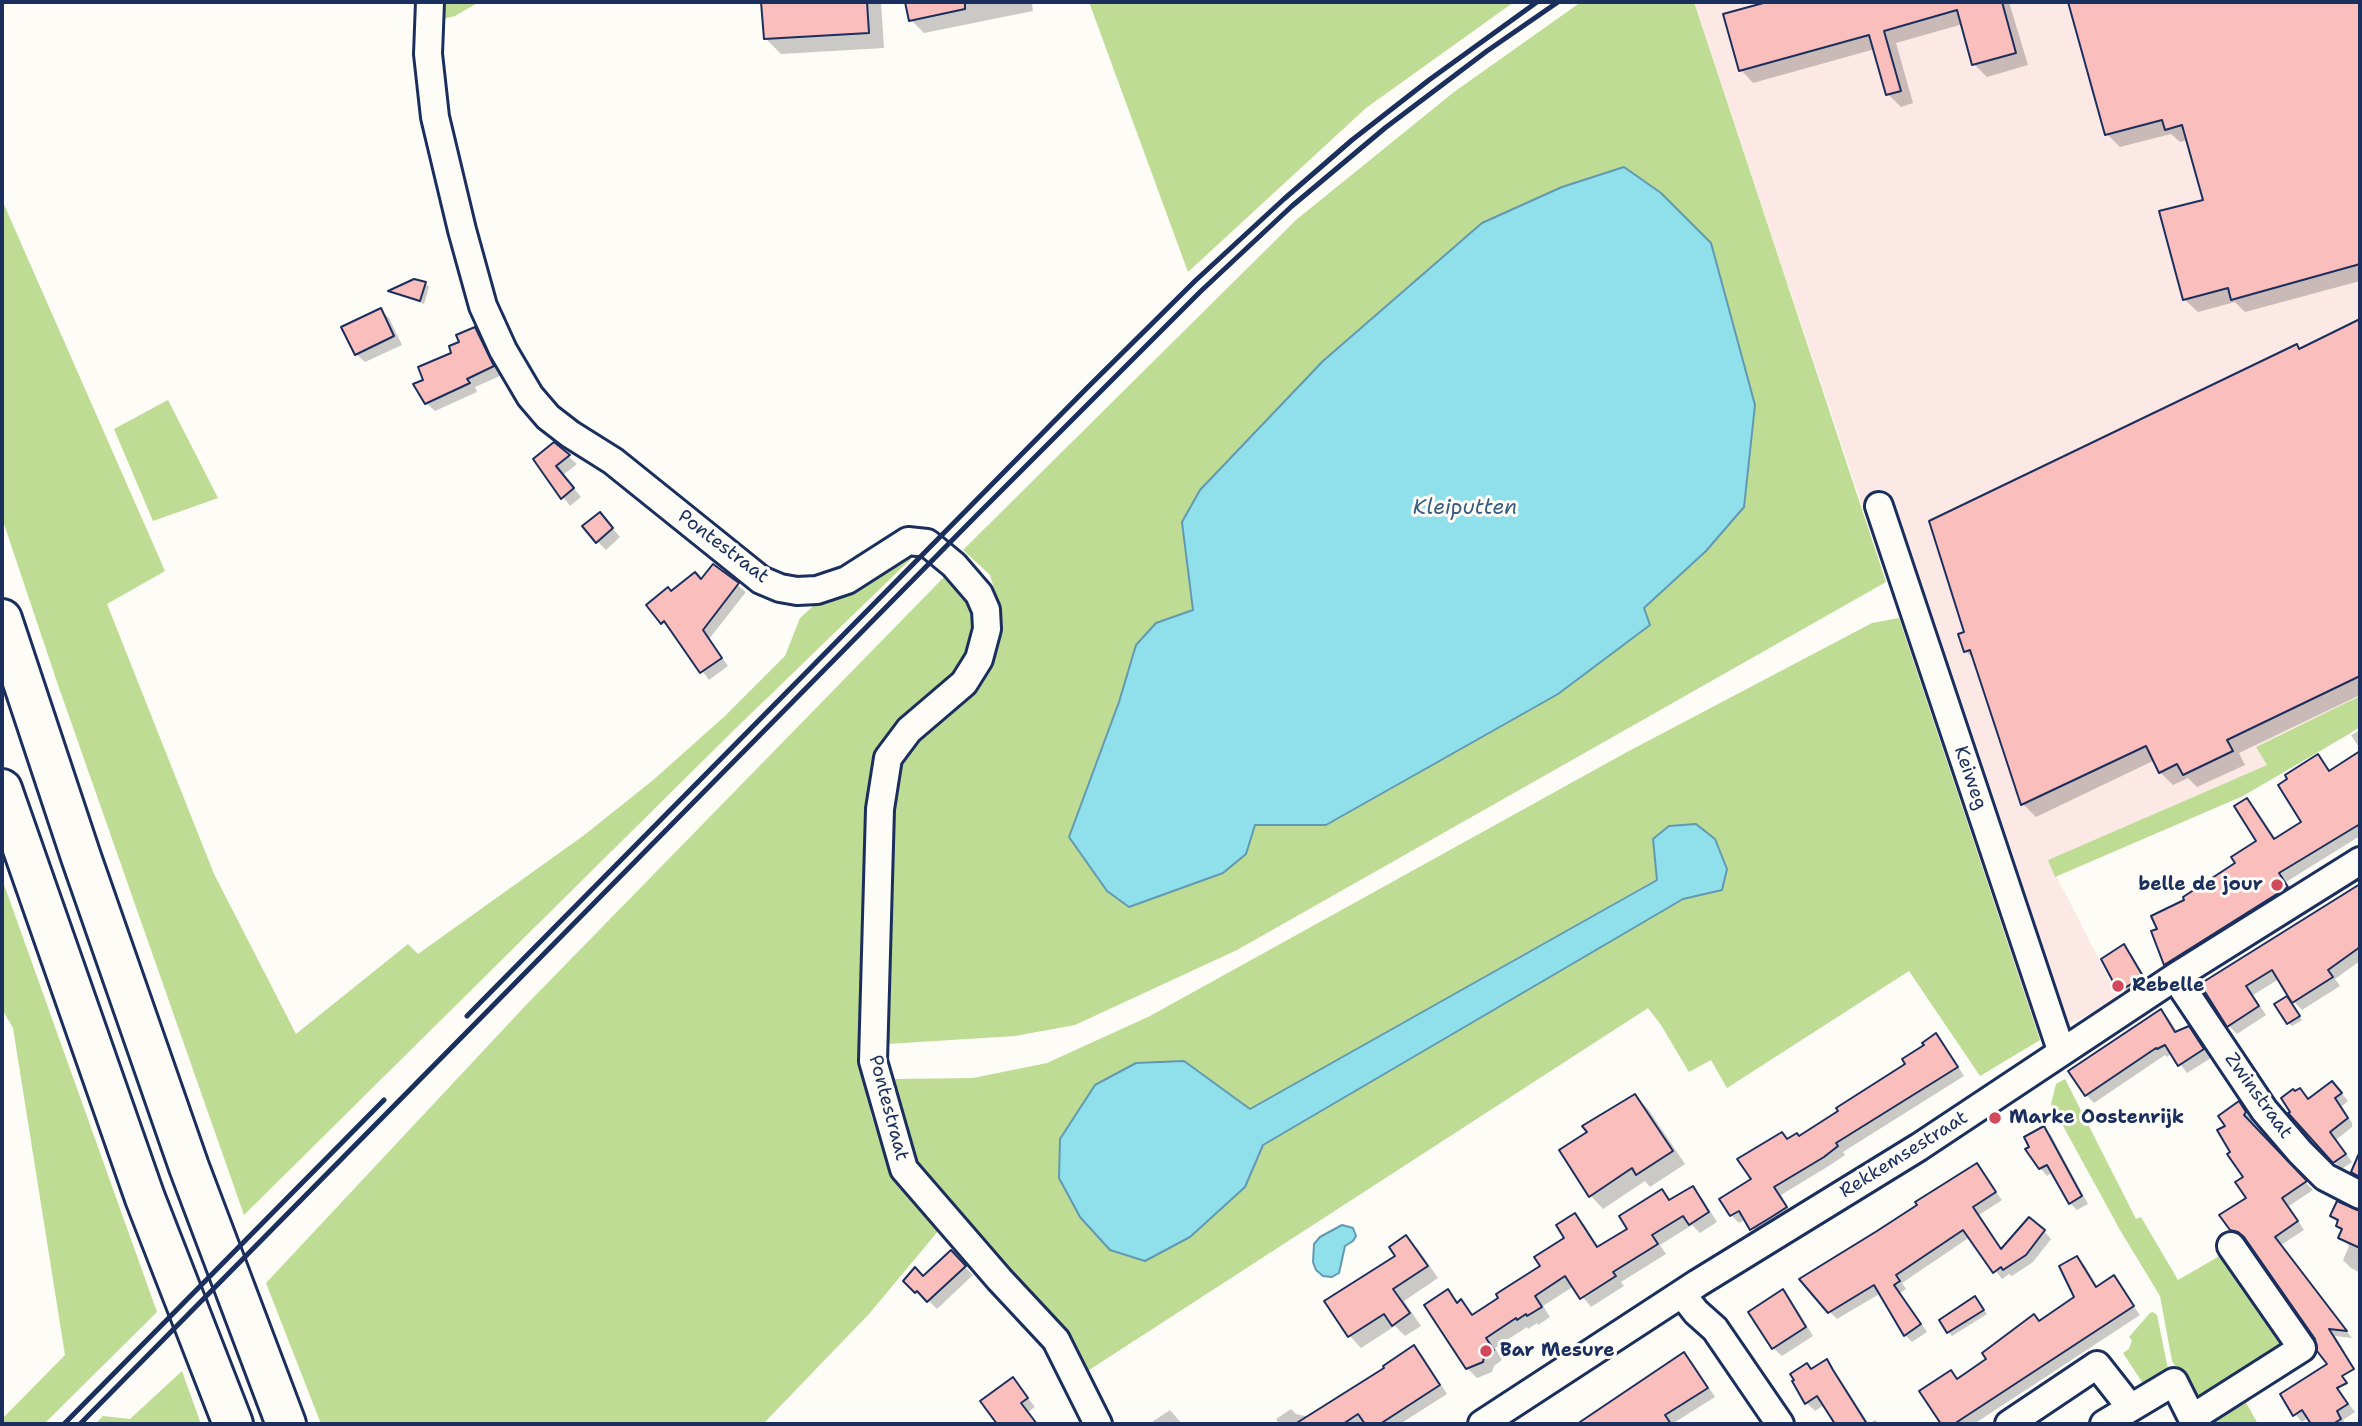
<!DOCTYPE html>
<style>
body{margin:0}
#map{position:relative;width:2362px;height:1426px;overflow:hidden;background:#fdfcf7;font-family:"Shantell Sans",sans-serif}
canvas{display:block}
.frame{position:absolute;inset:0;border:4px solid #1b2f5e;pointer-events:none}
</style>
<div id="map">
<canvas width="2362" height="1426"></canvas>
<div class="frame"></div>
</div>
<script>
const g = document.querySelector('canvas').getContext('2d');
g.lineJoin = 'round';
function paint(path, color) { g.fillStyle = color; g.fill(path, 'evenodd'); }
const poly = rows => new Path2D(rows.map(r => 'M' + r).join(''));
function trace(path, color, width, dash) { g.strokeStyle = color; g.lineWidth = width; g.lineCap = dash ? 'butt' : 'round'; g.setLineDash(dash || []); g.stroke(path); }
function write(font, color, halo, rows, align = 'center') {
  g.font = font + ' "Shantell Sans",sans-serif'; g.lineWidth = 6; g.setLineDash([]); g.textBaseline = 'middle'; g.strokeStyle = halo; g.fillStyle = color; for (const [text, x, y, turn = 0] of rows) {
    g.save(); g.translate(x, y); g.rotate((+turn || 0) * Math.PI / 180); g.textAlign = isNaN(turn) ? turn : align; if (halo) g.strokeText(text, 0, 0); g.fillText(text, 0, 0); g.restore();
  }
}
const built = poly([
 [1694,2,2360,2,2360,696,2256,747,2267,765,2048,860,2119,998,2040,1040]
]);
const green = poly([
 [438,2,479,2,455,16,443,19,437,12],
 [1089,2,1514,2,1366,108,1188,272],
 [1581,2,1694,2,1886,582,1237,950,1075,1025,1015,1036,887,1044,882,1038,894,761,997,610,995,592,990,575,963,550,1296,220,1454,92],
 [1624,167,1661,193,1706,551,1644,609,1650,625,1558,694,1327,825,1255,824,1246,854,1119,702,1136,645,1156,623,1193,610,1200,490,1323,361,1482,223,1562,187],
 [2,200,165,571,107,604,214,874,296,1034,408,944,418,954,583,836,652,781,725,716,785,656,800,618,820,600,903,550,916,554,733,731,244,1215,57,682,2,518],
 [168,400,218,498,153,521,114,429],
 [946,575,979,612,969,653,947,680,898,721,875,762,864,1056,871,1114,888,1166,939,1230,869,1314,763,1424,321,1424,266,1283,527,1004],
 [1899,618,2040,1040,1980,1076,1909,971,1727,1088,1711,1060,1689,1072,1661,1025,1648,1008,1086,1372,1056,1322,1028,1287,977,1236,910,1159,898,1123,895,1079,973,1078,1047,1063,1150,1016,1627,752,1872,623],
 [1653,839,1722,890,1683,899,1263,1145,1245,1187,1190,1237,1145,1261,1184,1061,1250,1109,1657,879],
 [2360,696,2360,727,2349,734,2243,796,2055,877,2048,860,2267,765,2256,747],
 [2,879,157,1312,44,1424,2,1424,2,1419,65,1355,13,1028,2,1009],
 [2065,1079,2136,1219,2141,1217,2178,1280,2223,1254,2285,1342,2283,1352,2204,1399,2195,1396,2172,1361,2160,1296,2120,1230,2051,1104,2056,1084],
 [2153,1312,2157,1315,2168,1369,2144,1385,2123,1353,2129,1349,2132,1340,2129,1337,2150,1313],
 [182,1371,201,1424,95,1424,103,1416,130,1419],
 [2243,1397,2258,1424,2203,1424]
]);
const water = poly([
 [1624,167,1661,193,1711,243,1755,405,1744,507,1706,551,1644,608,1650,625,1558,694,1326,825,1255,825,1246,854,1223,873,1129,907,1107,891,1069,837,1119,702,1136,645,1156,623,1193,610,1182,522,1200,490,1323,361,1482,223,1562,187,1624,167],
 [1696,824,1715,839,1727,869,1722,890,1683,899,1263,1145,1245,1187,1190,1237,1145,1261,1110,1250,1080,1217,1059,1178,1060,1139,1095,1085,1136,1063,1184,1061,1250,1109,1657,880,1653,839,1669,826,1696,824],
 [1342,1225,1353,1228,1356,1236,1353,1241,1345,1246,1339,1273,1332,1277,1323,1276,1316,1270,1313,1262,1314,1244,1320,1237,1342,1225]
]);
const shadow = poly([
 [763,2,881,2,884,48,781,54,765,38],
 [907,2,1044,2,1032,4,1033,11,924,33,911,20],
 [1774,2,2009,2,2028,65,1987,77,1974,64,1963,24,1896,43,1913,103,1901,107,1888,94,1875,49,1753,83,1741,70,1725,15],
 [2069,2,2360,2,2360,281,2245,312,2235,302,2198,312,2184,299,2205,201,2188,140,2180,142,2171,134,2120,147,2107,134],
 [425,283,429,287,424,304,391,292],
 [380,310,389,318,402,345,365,362,356,354],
 [2360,321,2360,695,2239,753,2245,765,2197,787,2188,778,2173,785,2160,772,2155,760,2036,817,2023,804,1975,661,1966,651,1967,633,2297,347,2301,350],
 [475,329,483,337,502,375,475,387,477,392,435,411,426,403,426,381],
 [568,456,577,464,563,475,581,497,570,506,535,459],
 [608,523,620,537,606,550,598,542],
 [714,567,746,592,709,639,728,666,709,680,671,629,662,622,672,593,702,582],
 [2360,730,2360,749,2351,735],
 [2360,754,2360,836,2286,882,2295,896,2174,972,2166,964,2153,932,2159,930,2187,900,2238,864,2258,841,2247,800,2255,808,2276,839,2303,823,2318,756,2331,772],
 [2360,886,2360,961,2335,979,2340,986,2302,1010,2293,1001,2279,979,2253,995,2266,1015,2237,1034,2229,1026,2202,985],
 [2124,946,2132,955,2151,987,2128,998,2119,990],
 [2291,1002,2302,1020,2292,1026,2288,1023],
 [2161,1011,2169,1019,2178,1033,2188,1028,2211,1058,2187,1073,2172,1053,2167,1057,2165,1055,2094,1103,2086,1095],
 [1936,1036,1944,1044,1964,1076,1843,1152,1845,1155,1832,1164,1781,1195,1793,1216,1760,1237,1746,1219,1739,1223,1731,1215,1753,1180,1788,1140,1800,1138,1908,1064],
 [2300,1090,2309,1100,2340,1091,2348,1101,2342,1106,2352,1123,2352,1127,2336,1140,2352,1162,2342,1169,2334,1162,2295,1093],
 [1635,1096,1648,1109,1685,1164,1650,1187,1645,1181,1603,1209,1590,1195,1589,1133],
 [2239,1103,2253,1121,2250,1124,2313,1190,2289,1206,2304,1230,2281,1245,2352,1338,2335,1336,2345,1352,2330,1386,2343,1396,2355,1412,2343,1420,2346,1424,2314,1424,2310,1417,2302,1422,2295,1414,2329,1365,2317,1339,2248,1239,2240,1237,2231,1229,2248,1198,2245,1178,2232,1152,2228,1126],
 [2043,1128,2051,1135,2088,1204,2077,1210,2070,1203,2053,1172,2047,1176,2040,1168],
 [1976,1165,2002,1200,1979,1215,2002,1250,2044,1231,2051,1239,2033,1262,2012,1276,2009,1274,2002,1279,1970,1237,1902,1283,1906,1289,1900,1293,1927,1332,1912,1342,1905,1335,1881,1293,1837,1319,1830,1312,1878,1232],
 [1692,1188,1702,1198,1717,1222,1700,1233,1692,1225,1660,1245,1666,1254,1621,1282,1624,1286,1591,1307,1574,1286,1543,1306,1550,1317,1538,1325,1537,1323,1528,1329,1527,1327,1495,1348,1502,1360,1494,1366,1492,1372,1477,1378,1467,1368,1448,1292,1459,1303,1461,1302,1474,1316,1543,1266,1567,1239,1575,1215,1584,1224,1599,1248,1629,1229,1662,1191,1672,1201],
 [2338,1203,2360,1212,2360,1273,2351,1268,2343,1260,2349,1246,2341,1237,2343,1231,2333,1216],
 [1406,1237,1418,1249,1438,1278,1404,1301,1421,1326,1405,1336,1395,1326,1361,1348,1350,1336,1327,1302,1397,1257],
 [951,1253,973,1275,937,1309,926,1298,924,1300,906,1281,923,1279],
 [2077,1258,2085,1266,2098,1288,2113,1278,2140,1315,1974,1424,1943,1424,1922,1392,1951,1372,1958,1380,2077,1298],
 [1782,1291,1791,1300,1813,1336,1782,1356,1773,1348],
 [1978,1302,1987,1314,1952,1336,1948,1332],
 [1413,1347,1422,1355,1447,1394,1400,1424,1367,1424,1366,1422,1363,1424,1279,1424,1276,1419,1291,1409,1296,1414,1310,1417,1387,1368],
 [1684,1354,1693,1363,1715,1397,1672,1424,1580,1424],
 [1826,1362,1834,1370,1869,1424,1875,1420,1879,1424,1837,1424,1824,1405,1815,1411,1807,1403,1812,1371],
 [1013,1379,1035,1407,1028,1412,1037,1424,999,1424,982,1401],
 [1170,1410,1182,1424,1149,1424]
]);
const building = poly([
 [761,2,867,2,869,33,764,39,761,2],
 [905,2,965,2,965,9,909,21,905,2],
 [1767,2,2002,2,2016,53,1972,65,1957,10,1884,31,1901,91,1886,95,1869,35,1739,71,1723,14,1767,2],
 [2068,2,2360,2,2360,264,2231,300,2228,288,2183,300,2159,211,2203,200,2182,125,2165,130,2162,120,2105,135,2068,2],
 [414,279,426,282,420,301,388,291,414,279],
 [381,308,394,336,355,355,341,327,381,308],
 [2360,319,2360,676,2227,740,2233,751,2183,775,2177,764,2159,773,2146,746,2021,805,1970,650,1964,652,1958,634,1964,632,1929,521,2297,344,2299,349,2360,319],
 [475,327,494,366,467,379,470,383,425,404,413,384,423,380,418,367,451,353,449,346,459,342,456,335,475,327],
 [554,442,570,455,556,466,574,488,561,499,533,459,554,442],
 [600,512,613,528,596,543,582,526,600,512],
 [713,564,739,583,703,630,722,658,700,673,664,621,661,624,646,605,668,587,671,591,695,572,701,579,713,564],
 [2360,751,2360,824,2279,873,2288,887,2164,965,2151,931,2157,929,2151,916,2184,900,2183,897,2235,863,2231,857,2256,841,2234,806,2247,798,2274,839,2301,822,2278,785,2287,779,2285,775,2318,754,2329,771,2360,751],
 [2360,884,2360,947,2328,970,2333,977,2292,1003,2272,970,2246,986,2259,1006,2227,1027,2200,984,2360,884],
 [2124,944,2144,978,2118,991,2101,959,2124,944],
 [2287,996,2300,1016,2287,1024,2274,1004,2287,996],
 [2161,1009,2175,1032,2189,1026,2204,1049,2178,1066,2165,1045,2157,1049,2156,1048,2085,1096,2068,1071,2161,1009],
 [1936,1033,1958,1067,1836,1143,1838,1146,1824,1157,1774,1187,1787,1207,1773,1216,1750,1230,1739,1211,1730,1216,1719,1199,1751,1179,1737,1159,1782,1132,1787,1139,1797,1133,1799,1136,1838,1111,1836,1108,1905,1064,1902,1059,1924,1045,1922,1043,1936,1033],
 [2332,1081,2342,1093,2335,1098,2348,1118,2330,1132,2346,1154,2333,1163,2288,1113,2290,1112,2281,1098,2293,1089,2295,1091,2300,1088,2308,1099,2332,1081],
 [1635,1094,1673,1151,1636,1175,1632,1168,1589,1197,1559,1150,1587,1132,1582,1126,1635,1094],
 [2239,1101,2246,1112,2244,1115,2307,1181,2282,1198,2298,1221,2275,1237,2347,1331,2329,1329,2354,1369,2342,1376,2347,1383,2337,1388,2348,1404,2337,1411,2341,1419,2333,1424,2311,1424,2302,1410,2293,1416,2280,1394,2327,1364,2317,1351,2315,1339,2244,1237,2238,1232,2230,1230,2219,1215,2246,1198,2235,1182,2243,1177,2227,1154,2230,1152,2217,1130,2225,1126,2218,1116,2239,1101],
 [2044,1126,2082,1196,2069,1204,2047,1165,2039,1169,2025,1149,2029,1147,2024,1137,2044,1126],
 [2360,1151,2360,1177,2351,1172,2360,1151],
 [1977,1163,1996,1192,1973,1207,2001,1249,2029,1217,2045,1230,2026,1255,2003,1270,2001,1267,1993,1273,1963,1230,1896,1275,1900,1281,1894,1285,1921,1324,1904,1336,1874,1285,1828,1313,1799,1279,1877,1231,1917,1205,1915,1202,1977,1163],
 [1693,1186,1709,1212,1689,1225,1683,1216,1652,1235,1658,1244,1613,1272,1616,1276,1580,1299,1565,1276,1535,1296,1542,1307,1527,1316,1526,1314,1517,1320,1516,1318,1486,1338,1494,1350,1484,1357,1483,1362,1466,1369,1424,1305,1448,1289,1457,1303,1461,1299,1472,1315,1498,1298,1496,1294,1540,1266,1534,1257,1564,1238,1556,1225,1575,1213,1597,1247,1627,1229,1619,1216,1662,1189,1669,1200,1693,1186],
 [2337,1201,2360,1211,2360,1248,2338,1238,2342,1229,2336,1226,2338,1220,2330,1216,2337,1201],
 [1406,1235,1428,1266,1393,1289,1410,1313,1392,1326,1384,1314,1348,1337,1324,1301,1395,1256,1389,1247,1406,1235],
 [951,1250,966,1266,927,1302,917,1291,915,1293,903,1281,915,1267,923,1276,951,1250],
 [2077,1256,2096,1287,2114,1275,2134,1306,1954,1424,1941,1424,1919,1391,1951,1370,1957,1379,1986,1359,1982,1353,2034,1314,2039,1321,2074,1297,2059,1266,2077,1256],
 [1783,1289,1806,1327,1772,1349,1748,1312,1783,1289],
 [1975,1296,1984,1310,1947,1333,1939,1320,1975,1296],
 [1414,1345,1440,1385,1380,1424,1365,1424,1358,1414,1343,1424,1295,1424,1384,1368,1383,1366,1414,1345],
 [1684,1352,1708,1388,1665,1415,1671,1424,1577,1424,1684,1352],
 [1827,1359,1833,1370,1867,1424,1835,1424,1817,1396,1805,1404,1792,1381,1794,1380,1790,1374,1807,1363,1811,1369,1827,1359],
 [1013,1377,1028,1398,1021,1403,1037,1424,997,1424,980,1401,1013,1377]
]);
const minor = poly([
 [430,2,428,54,435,117,462,230,483,306,503,350,530,396,548,417,570,434,613,461,761,580,780,588,797,591,817,590,847,580,908,541,927,543,931,546,954,565,979,594,986,610,987,629,979,659,964,683,909,730,888,758,880,809,873,1061,904,1169,1000,1280,1056,1340,1098,1424],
 [1879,506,2061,1050],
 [2175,977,2264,1110,2300,1152,2325,1177,2360,1195],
 [1682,1294,1696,1312,1715,1329,1780,1424],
 [1482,1424,1698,1283,1919,1147,2175,977,2360,861],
 [2009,1424,2097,1365,2130,1407],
 [2104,1424,2174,1382,2192,1418,2302,1348,2231,1246]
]);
const highway = poly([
 [2,619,81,857,189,1167,286,1424],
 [2,789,145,1198,233,1424]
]);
const rail = poly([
 [467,1016,1087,388,1195,281,1284,199,1352,140,1429,80,1537,2],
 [64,1424,384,1100],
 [80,1424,979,513,1201,291,1292,206,1385,128,1487,51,1558,2]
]);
const markers = [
 [2277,885,7,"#d1495b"],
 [2118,986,7,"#d1495b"],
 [1995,1118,7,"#d1495b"],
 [1486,1351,7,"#d1495b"]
];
const streetNames = [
 ["Pontestraat",723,547,37],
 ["Keiweg",1970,778,71],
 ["Zwinstraat",2258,1096,54],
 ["Pontestraat",888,1108,75],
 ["Rekkemsestraat",1904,1155,-32]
];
const poiNames = [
 ["belle de jour",2263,885,"right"],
 ["Rebelle",2132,986],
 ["Marke Oostenrijk",2009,1118],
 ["Bar Mesure",1500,1351]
];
const waterNames = [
 ["Kleiputten",1465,509]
];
paint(built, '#fce9e5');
paint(green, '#bedc94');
paint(water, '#90e0eb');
trace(water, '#6199b3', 2);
paint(shadow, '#0003');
paint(building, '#fabebc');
trace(building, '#1b2f5e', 2);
trace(minor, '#1b2f5e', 32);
trace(highway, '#1b2f5e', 44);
trace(minor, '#fdfcf7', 26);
trace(highway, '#fdfcf7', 38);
trace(rail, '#1b2f5e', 5);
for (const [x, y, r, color] of markers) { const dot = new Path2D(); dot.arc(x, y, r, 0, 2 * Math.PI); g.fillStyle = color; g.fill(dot); trace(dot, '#fdfcf7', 2.5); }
write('19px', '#1b2f5e', '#fdfcf7', streetNames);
write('bold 19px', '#1b2f5e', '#fdfcf7', poiNames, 'left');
write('italic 21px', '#385b81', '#fdfcf7', waterNames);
</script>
